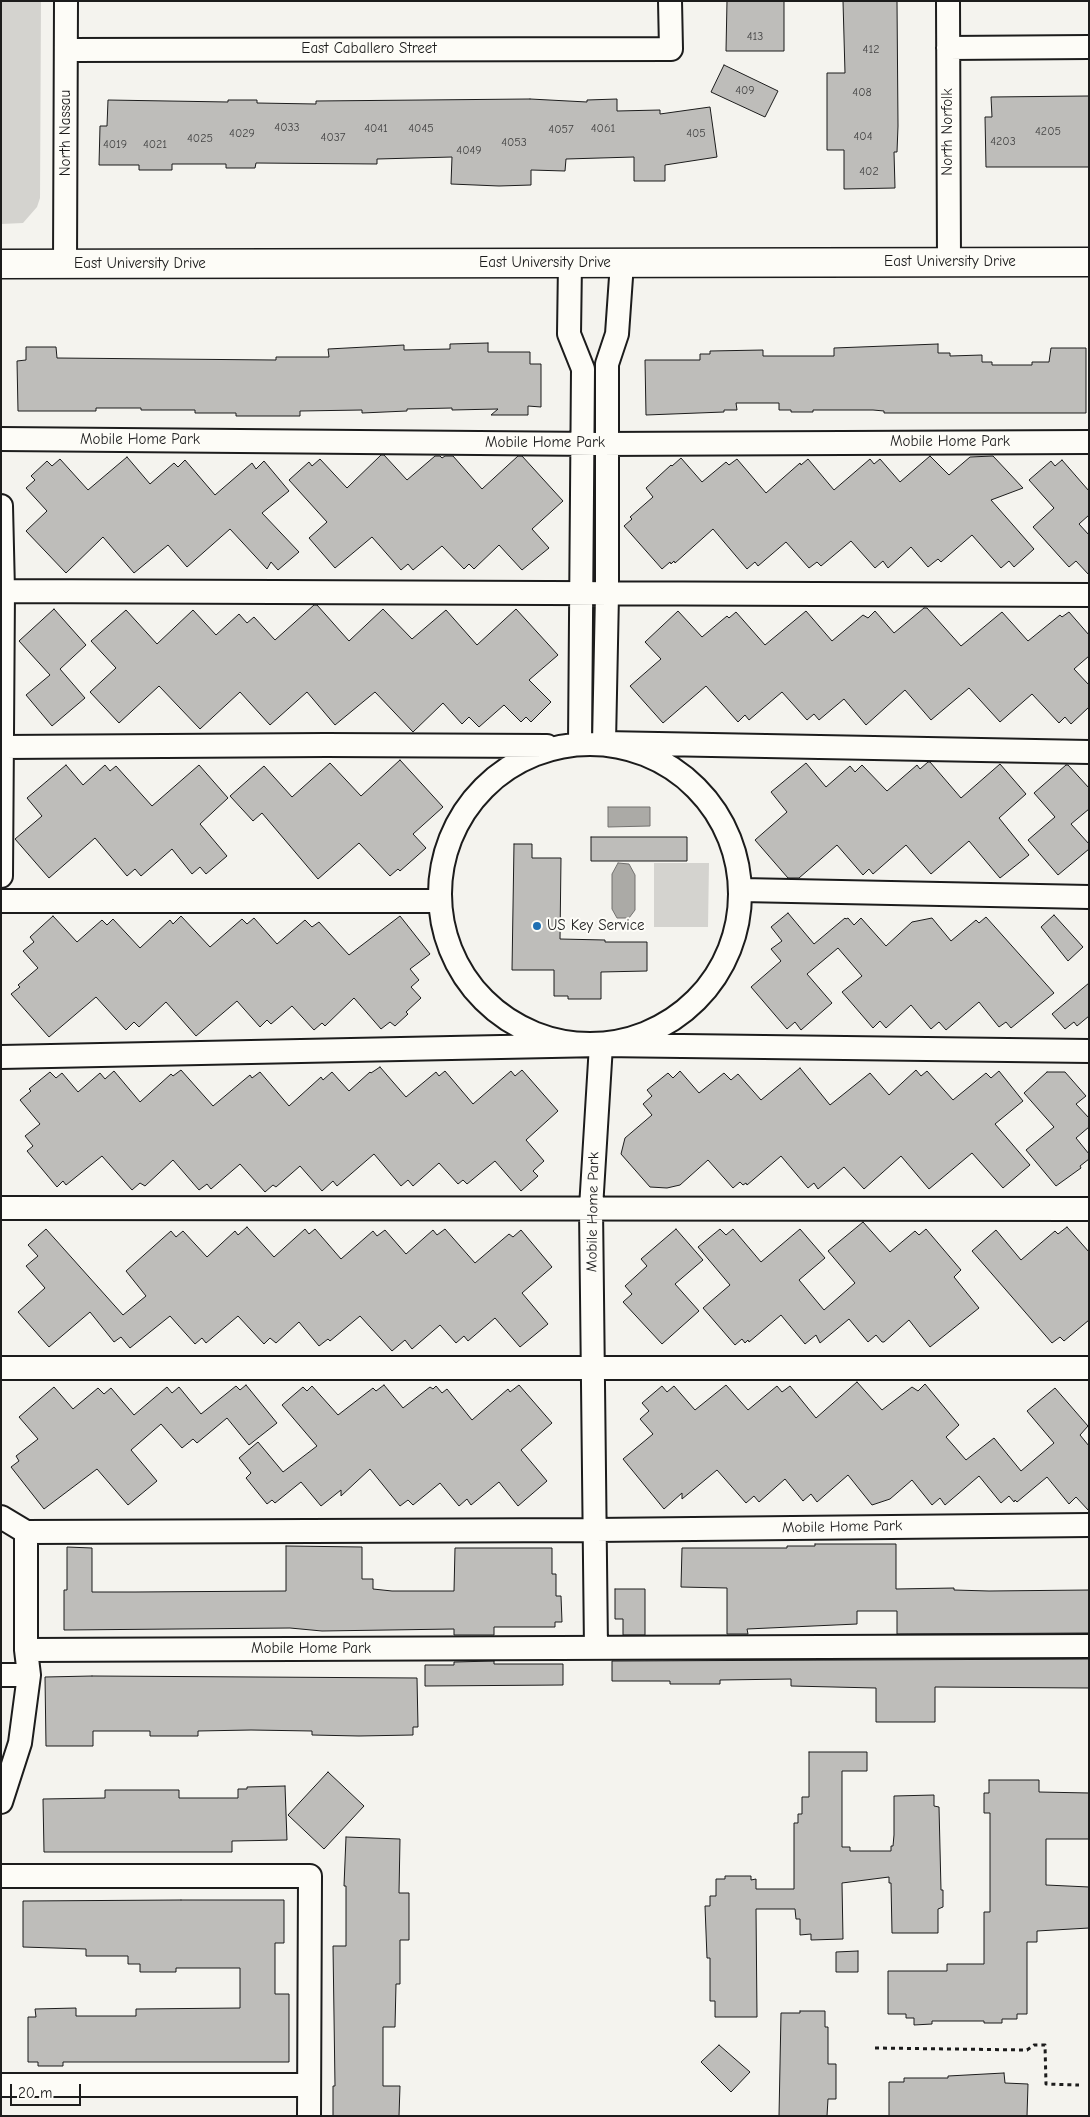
<!DOCTYPE html>
<style>
body{margin:0}
#map{position:relative;width:1090px;height:2117px;overflow:hidden;background:#f4f3ee;font-family:"Comic Neue",sans-serif}
canvas{display:block}
.frame{position:absolute;inset:0;border:2px solid #1c1c1c;pointer-events:none}
.scale{position:absolute;left:10px;top:2084px;width:71px;height:22px;box-sizing:border-box;border:2px solid #1c1c1c;border-top:0;padding-left:6px;font-size:15px;line-height:18px;white-space:nowrap;color:#1c1c1c;-webkit-text-stroke:4px #fdfcf7;paint-order:stroke}
</style>
<div id="map">
<canvas width="1090" height="2117"></canvas>
<div class="frame"></div>
<div class="scale">20 m</div>
</div>
<script>
const g = document.querySelector('canvas').getContext('2d');
g.lineJoin = 'round';
function paint(path, color) { g.fillStyle = color; g.fill(path, 'evenodd'); }
const poly = rows => new Path2D(rows.map(r => 'M' + r).join(''));
function trace(path, color, width, dash) { g.strokeStyle = color; g.lineWidth = width; g.lineCap = dash ? 'butt' : 'round'; g.setLineDash(dash || []); g.stroke(path); }
function write(font, color, halo, rows, align = 'center') {
  g.font = font + ' "Comic Neue",sans-serif'; g.lineWidth = 4; g.setLineDash([]); g.textBaseline = 'middle'; g.strokeStyle = halo; g.fillStyle = color; for (const [text, x, y, turn = 0] of rows) {
    g.save(); g.translate(x, y); g.rotate((+turn || 0) * Math.PI / 180); g.textAlign = isNaN(turn) ? turn : align; if (halo) g.strokeText(text, 0, 0); g.fillText(text, 0, 0); g.restore();
  }
}
const green = poly([
 [1,1,41,1,40,198,37,207,23,223,1,224],
 [654,863,709,863,708,927,654,927]
]);
const water = poly([
 [608,807,650,807,650,826,608,827,608,807],
 [618,863,629,864,635,875,635,910,629,918,617,918,612,909,612,874,618,863]
]);
const building = poly([
 [727,1,784,1,784,51,726,51,727,1],
 [843,1,897,1,898,126,897,152,894,152,895,188,844,189,844,150,827,150,827,73,845,73,843,1],
 [724,65,778,91,765,117,711,92,724,65],
 [1089,96,1089,167,986,167,985,117,992,117,991,97,1089,96],
 [530,99,587,102,587,100,617,99,617,111,660,110,660,114,710,107,717,157,665,165,665,181,634,181,634,157,566,159,565,171,531,170,531,185,499,186,451,184,452,157,377,159,377,164,256,163,255,168,226,168,226,164,172,164,172,170,139,170,139,165,99,165,100,126,107,126,108,100,228,102,228,100,257,100,257,103,316,104,316,101,530,99],
 [488,343,488,352,530,352,530,364,541,364,541,407,528,406,528,415,491,415,498,409,452,410,452,408,407,409,407,411,362,413,362,410,300,411,300,416,236,416,236,413,195,413,195,410,141,410,141,408,96,408,96,411,18,411,17,361,26,360,26,347,56,347,57,358,276,360,276,357,329,357,328,349,404,345,404,350,450,349,450,344,488,343],
 [938,344,938,353,950,353,950,356,982,355,982,362,992,362,992,365,1032,365,1032,362,1049,362,1051,348,1086,348,1086,413,884,413,884,411,873,410,813,410,813,412,791,412,791,410,779,410,779,403,736,403,737,410,724,410,724,412,646,415,645,360,700,360,700,354,710,354,710,351,763,350,763,356,834,356,834,348,938,344],
 [381,455,384,455,407,480,435,456,440,456,442,458,445,456,453,456,482,489,518,456,522,456,563,501,532,529,549,548,522,570,499,545,474,569,469,564,464,569,442,546,413,570,408,564,401,570,372,537,335,568,309,538,327,522,289,480,309,462,312,466,320,459,347,488,381,455],
 [930,456,949,475,970,457,993,456,1023,488,991,500,1034,549,1014,567,1009,561,1001,568,972,535,941,562,938,559,928,567,911,547,888,568,883,561,875,568,851,541,821,566,817,562,809,568,786,542,758,566,755,562,747,569,713,529,675,563,674,561,671,564,670,562,662,569,624,526,632,519,630,517,653,497,646,488,671,465,672,466,681,458,702,482,726,462,729,465,737,459,766,493,800,463,801,465,808,459,834,490,870,459,874,464,880,459,900,482,930,456],
 [127,457,150,484,174,463,178,467,185,460,215,495,252,463,256,469,264,461,289,491,262,513,299,552,278,570,271,562,267,569,230,529,187,567,168,545,134,573,103,537,66,573,26,531,47,511,26,488,35,480,31,476,47,461,52,466,60,459,88,490,127,457],
 [1062,460,1089,491,1089,515,1079,524,1089,535,1089,575,1076,561,1069,567,1033,527,1054,508,1029,480,1051,461,1055,466,1062,460],
 [314,605,317,605,349,641,383,609,412,639,446,610,477,645,516,609,558,655,529,680,551,702,531,722,526,717,521,722,504,705,479,727,469,717,462,724,443,703,413,732,375,692,335,725,307,692,270,725,240,692,200,729,159,686,119,723,90,692,116,668,91,641,126,610,157,644,193,610,216,635,239,614,247,623,254,617,275,640,314,605],
 [924,608,927,608,961,646,1002,612,1028,641,1060,615,1062,617,1069,612,1089,635,1089,656,1074,669,1089,685,1089,707,1071,724,1065,717,1059,723,1032,694,1000,722,969,688,931,720,905,690,866,725,844,699,819,720,814,714,807,720,782,692,749,720,745,715,738,722,706,686,663,723,630,686,661,659,645,642,678,611,702,637,727,616,729,618,736,612,765,645,806,611,832,641,863,615,868,618,875,611,894,633,924,608],
 [54,609,86,645,60,669,85,698,52,726,26,695,50,675,19,641,54,609],
 [400,760,443,807,413,834,426,848,400,871,398,869,390,876,359,843,318,879,262,813,253,821,230,796,264,766,292,797,330,763,361,796,400,760],
 [928,762,930,762,961,798,1000,764,1026,794,999,818,1029,855,1000,878,969,841,931,874,906,845,873,874,869,869,863,875,837,845,799,878,788,878,755,840,787,812,771,792,806,763,826,787,850,766,855,772,862,765,887,791,917,765,920,769,928,762],
 [66,765,83,785,105,765,110,771,116,766,152,806,199,765,228,798,200,824,227,856,206,874,200,867,192,874,172,849,141,876,135,869,127,876,95,838,49,878,15,839,42,816,27,798,66,765],
 [1066,765,1068,765,1089,788,1089,809,1071,824,1089,844,1089,849,1058,875,1028,840,1055,817,1034,793,1066,765],
 [591,837,687,837,687,861,591,861,591,837],
 [514,844,532,844,532,858,561,858,560,939,605,940,605,942,647,942,647,971,601,972,601,999,568,999,568,996,554,996,554,970,512,970,514,844],
 [788,913,814,944,845,918,846,919,848,918,854,925,861,918,886,946,912,922,932,918,951,941,976,920,979,923,986,917,1054,993,1011,1028,1006,1022,999,1027,979,1002,946,1030,939,1022,931,1029,911,1005,886,1028,880,1021,873,1028,842,992,862,976,838,948,807,974,832,1003,801,1030,795,1022,787,1029,751,987,781,961,771,949,782,941,771,927,788,913],
 [1054,915,1083,947,1068,961,1041,927,1054,915],
 [53,916,77,942,102,920,107,925,113,919,140,948,170,920,173,924,181,916,210,947,242,919,247,924,254,918,277,944,305,920,312,927,319,922,349,955,400,916,430,954,410,969,419,980,411,987,421,998,406,1012,408,1014,395,1026,390,1022,381,1029,354,998,325,1026,322,1023,314,1030,292,1006,271,1024,267,1020,260,1027,237,1001,196,1036,166,1002,139,1027,134,1022,126,1030,96,997,49,1037,11,994,20,987,18,985,38,968,23,951,34,942,30,937,53,916],
 [1089,983,1089,1016,1077,1026,1074,1022,1065,1029,1052,1014,1089,983],
 [380,1067,406,1097,436,1072,439,1076,445,1071,473,1104,511,1071,515,1076,522,1070,558,1111,526,1140,544,1161,533,1171,538,1176,521,1191,495,1161,467,1184,463,1180,458,1184,439,1163,413,1186,408,1180,401,1186,374,1154,337,1186,333,1181,322,1191,300,1166,276,1187,273,1185,265,1192,240,1164,211,1189,207,1184,199,1190,173,1160,145,1186,140,1183,132,1190,102,1156,66,1185,63,1181,57,1187,27,1151,33,1146,25,1136,40,1124,20,1100,31,1091,29,1089,50,1072,56,1078,62,1073,78,1092,100,1073,105,1079,114,1071,140,1102,171,1074,173,1076,181,1070,213,1106,250,1075,252,1078,260,1072,289,1106,321,1077,323,1080,332,1072,349,1091,370,1072,371,1073,380,1067],
 [800,1068,830,1105,870,1073,889,1095,916,1070,921,1076,927,1071,953,1100,986,1073,991,1078,999,1071,1023,1101,995,1124,1030,1165,1003,1188,972,1153,929,1189,901,1156,864,1189,844,1167,818,1189,814,1183,808,1188,781,1156,747,1185,746,1183,743,1185,740,1182,733,1188,708,1160,680,1185,667,1188,650,1187,621,1154,625,1138,652,1115,643,1104,652,1096,647,1090,668,1073,673,1078,680,1071,699,1093,724,1073,731,1080,738,1074,761,1100,800,1068],
 [1047,1072,1065,1072,1086,1096,1076,1104,1089,1118,1089,1127,1076,1138,1089,1154,1089,1159,1080,1166,1081,1168,1056,1186,1026,1150,1054,1127,1024,1093,1047,1072],
 [863,1222,890,1252,915,1231,919,1235,926,1229,961,1270,954,1277,979,1308,930,1347,909,1320,884,1342,882,1342,876,1335,868,1342,849,1319,820,1343,816,1335,805,1344,781,1315,749,1342,748,1340,745,1343,742,1339,735,1345,703,1308,730,1285,698,1247,720,1229,726,1235,733,1229,761,1262,800,1229,825,1258,799,1280,824,1310,855,1283,828,1251,863,1222],
 [247,1227,274,1257,305,1229,309,1234,315,1229,341,1259,373,1231,377,1236,385,1230,406,1254,433,1230,437,1235,445,1229,475,1263,509,1234,513,1237,521,1230,552,1267,522,1293,548,1324,520,1347,495,1318,468,1341,464,1336,456,1343,440,1325,412,1349,405,1340,392,1351,360,1316,330,1341,328,1339,319,1346,299,1322,276,1343,270,1338,264,1344,238,1316,206,1343,202,1338,195,1344,170,1316,130,1348,121,1337,114,1342,90,1312,49,1347,18,1312,45,1288,26,1266,38,1256,28,1245,46,1229,123,1315,146,1296,126,1271,171,1231,176,1237,183,1231,207,1257,235,1231,238,1235,247,1227],
 [1067,1227,1089,1252,1089,1320,1064,1341,1060,1337,1052,1343,972,1251,996,1230,1021,1260,1055,1231,1058,1234,1067,1227],
 [676,1229,703,1260,675,1284,699,1311,662,1344,623,1302,632,1294,625,1286,647,1266,641,1259,676,1229],
 [857,1382,882,1410,912,1387,918,1391,925,1384,959,1425,946,1437,966,1460,994,1438,1021,1471,1054,1443,1027,1411,1055,1388,1088,1426,1080,1435,1089,1446,1089,1511,1076,1497,1069,1504,1047,1477,1017,1502,1015,1500,1014,1502,1009,1496,1001,1503,979,1476,945,1505,940,1498,932,1505,912,1480,890,1499,872,1505,848,1475,817,1502,811,1494,803,1501,785,1479,759,1502,754,1496,746,1503,717,1470,682,1499,682,1493,664,1509,623,1459,653,1434,640,1419,649,1411,642,1403,662,1386,667,1392,674,1386,695,1410,726,1385,748,1410,777,1386,782,1392,790,1386,816,1418,857,1382],
 [246,1385,277,1423,249,1445,227,1418,197,1443,193,1439,182,1448,161,1424,131,1450,157,1481,128,1505,97,1469,44,1509,11,1467,19,1461,16,1456,38,1439,19,1417,54,1387,73,1409,98,1388,104,1394,111,1388,134,1415,167,1387,172,1393,179,1387,201,1414,236,1386,240,1390,246,1385],
 [384,1385,403,1408,430,1387,433,1389,436,1386,442,1393,447,1389,472,1420,508,1389,510,1392,519,1385,552,1423,521,1450,547,1481,518,1506,499,1482,471,1505,467,1499,459,1506,440,1483,413,1505,408,1500,400,1506,370,1469,341,1496,341,1490,321,1506,301,1482,275,1503,272,1500,267,1504,246,1478,251,1473,239,1458,258,1442,283,1472,317,1446,282,1405,303,1387,307,1391,312,1386,338,1415,373,1388,376,1391,384,1385],
 [815,1544,896,1544,896,1589,954,1588,954,1590,989,1591,1089,1590,1089,1633,897,1634,897,1611,857,1611,857,1624,747,1629,748,1634,727,1634,727,1588,681,1587,682,1548,787,1548,787,1546,815,1546,815,1544],
 [286,1546,362,1547,362,1579,373,1579,373,1589,392,1591,454,1591,455,1548,552,1548,552,1574,556,1574,556,1596,561,1596,562,1622,555,1622,555,1627,494,1627,494,1635,454,1635,454,1629,322,1631,290,1628,64,1630,64,1590,67,1590,67,1547,92,1548,92,1592,135,1592,286,1591,286,1546],
 [615,1589,645,1589,645,1635,623,1635,623,1619,615,1619,615,1589],
 [1089,1659,1089,1688,935,1687,935,1722,876,1722,876,1688,791,1686,791,1679,720,1680,720,1684,670,1684,670,1681,612,1681,612,1661,1089,1659],
 [494,1661,494,1664,563,1664,563,1685,425,1686,425,1665,454,1665,454,1662,494,1661],
 [92,1676,417,1678,418,1727,413,1727,413,1735,359,1736,312,1735,312,1731,251,1730,198,1731,198,1736,150,1736,150,1731,93,1731,93,1746,46,1746,45,1677,92,1676],
 [809,1752,867,1752,867,1771,842,1771,842,1847,850,1847,850,1851,891,1851,891,1846,893,1846,894,1835,894,1796,934,1795,934,1806,939,1807,941,1890,943,1890,943,1907,938,1909,938,1933,892,1933,891,1883,889,1883,889,1877,842,1883,843,1939,811,1940,811,1934,800,1935,800,1919,796,1919,795,1909,756,1909,757,2017,715,2017,715,2001,710,2001,710,1958,707,1958,705,1906,710,1906,710,1896,716,1896,716,1879,725,1879,725,1876,751,1876,751,1880,756,1879,756,1889,794,1889,794,1823,798,1823,798,1814,802,1814,802,1797,809,1797,809,1752],
 [328,1772,364,1806,324,1849,288,1815,328,1772],
 [989,1780,1039,1780,1039,1792,1089,1793,1089,1839,1046,1839,1046,1885,1089,1887,1089,1928,1037,1931,1037,1942,1027,1942,1027,2014,1017,2014,1017,2019,1002,2019,1002,2023,984,2023,984,2021,932,2021,932,2024,914,2025,914,2018,906,2018,906,2014,888,2014,888,1971,947,1971,947,1964,984,1964,984,1912,990,1912,990,1813,984,1813,984,1793,989,1793,989,1780],
 [285,1786,287,1840,232,1841,232,1852,44,1852,43,1799,105,1798,105,1790,179,1790,179,1798,238,1798,238,1789,247,1789,247,1787,285,1786],
 [346,1837,400,1839,399,1893,409,1893,409,1940,400,1940,400,1984,396,1984,395,2027,383,2027,383,2086,400,2086,399,2116,333,2116,333,2086,335,2086,333,1946,346,1946,346,1886,344,1886,346,1837],
 [181,1900,284,1900,284,1943,275,1943,275,1994,289,1994,289,2062,63,2062,63,2066,38,2066,38,2062,28,2062,28,2017,36,2017,35,2009,76,2008,76,2016,136,2016,136,2009,240,2008,240,1968,176,1968,176,1972,140,1972,140,1964,128,1964,128,1956,86,1956,86,1949,23,1947,23,1901,181,1900],
 [858,1951,858,1972,836,1972,836,1952,858,1951],
 [800,2011,825,2011,825,2027,828,2027,828,2064,836,2064,836,2099,828,2099,827,2116,779,2116,781,2013,800,2013,800,2011],
 [719,2045,750,2072,731,2092,701,2062,719,2045],
 [1004,2073,1005,2083,1028,2084,1027,2116,889,2116,889,2082,904,2082,904,2078,948,2078,948,2076,1004,2073]
]);
const path = poly([
 [875,2048,1027,2050,1034,2045,1045,2045,1046,2084,1079,2085]
]);
const minor = poly([
 [948,1,949,262],
 [948,48,1089,47],
 [66,50,671,49,670,1],
 [570,263,569,334,583,369,580,743],
 [622,263,617,334,607,364,607,594,604,743,1089,752],
 [65,264,66,1],
 [1,439,598,444,1089,442],
 [1,506,3,591,1,876],
 [3,591,1089,595],
 '440 894a150 150 0 1 1 300 0a150 150 0 1 1-300 0Z',
 [3,747,326,745,547,746],
 [742,890,1089,897],
 [1,901,438,901],
 [1,1057,601,1045,1089,1051],
 [1,1208,1089,1209],
 [1,1368,1089,1368],
 [1,1517,26,1532,26,1650,29,1675,20,1743,1,1802],
 [26,1532,595,1530,1089,1525],
 [596,1648,591,1208,601,1045],
 [26,1650,1089,1646],
 [1,1675,29,1675],
 [1,1876,310,1876,309,2116],
 [1,2085,309,2085]
]);
const secondary = poly([
 [1,264,1089,262]
]);
const markers = [
 [537,926,5,"#1f6fb2"]
];
const numberNames = [
 ["413",755,37],
 ["412",871,50],
 ["409",745,91],
 ["408",862,93],
 ["4033",287,128],
 ["4041",376,129],
 ["4045",421,129],
 ["4061",603,129],
 ["4057",561,130],
 ["4205",1048,132],
 ["4029",242,134],
 ["405",696,134],
 ["404",863,137],
 ["4037",333,138],
 ["4025",200,139],
 ["4203",1003,142],
 ["4053",514,143],
 ["4019",115,145],
 ["4021",155,145],
 ["4049",469,151],
 ["402",869,172]
];
const streetNames = [
 ["East Caballero Street",369,49],
 ["North Norfolk",948,132,-90],
 ["North Nassau",66,133,-90],
 ["East University Drive",950,262],
 ["East University Drive",545,263],
 ["East University Drive",140,264],
 ["Mobile Home Park",140,440],
 ["Mobile Home Park",950,442],
 ["Mobile Home Park",545,443],
 ["Mobile Home Park",593,1212,-89],
 ["Mobile Home Park",842,1527,-1],
 ["Mobile Home Park",311,1649]
];
const poiNames = [
 ["US Key Service",547,926]
];
paint(green, '#d4d3cf');
paint(water, '#abaaa6');
trace(water, '#72716f', 1);
paint(building, '#bebdba');
trace(building, '#1c1c1c', 1);
trace(minor, '#1c1c1c', 26);
trace(secondary, '#1c1c1c', 31);
trace(path, '#1c1c1c', 3, [4, 4]);
trace(minor, '#fdfcf7', 22);
trace(secondary, '#fdfcf7', 28);
for (const [x, y, r, color] of markers) { const dot = new Path2D(); dot.arc(x, y, r, 0, 2 * Math.PI); g.fillStyle = color; g.fill(dot); trace(dot, '#fdfcf7', 2); }
write('12px', '#444', null, numberNames);
write('15px', '#1c1c1c', '#fdfcf7', streetNames);
write('15px', '#1c1c1c', '#fdfcf7', poiNames, 'left');
</script>
